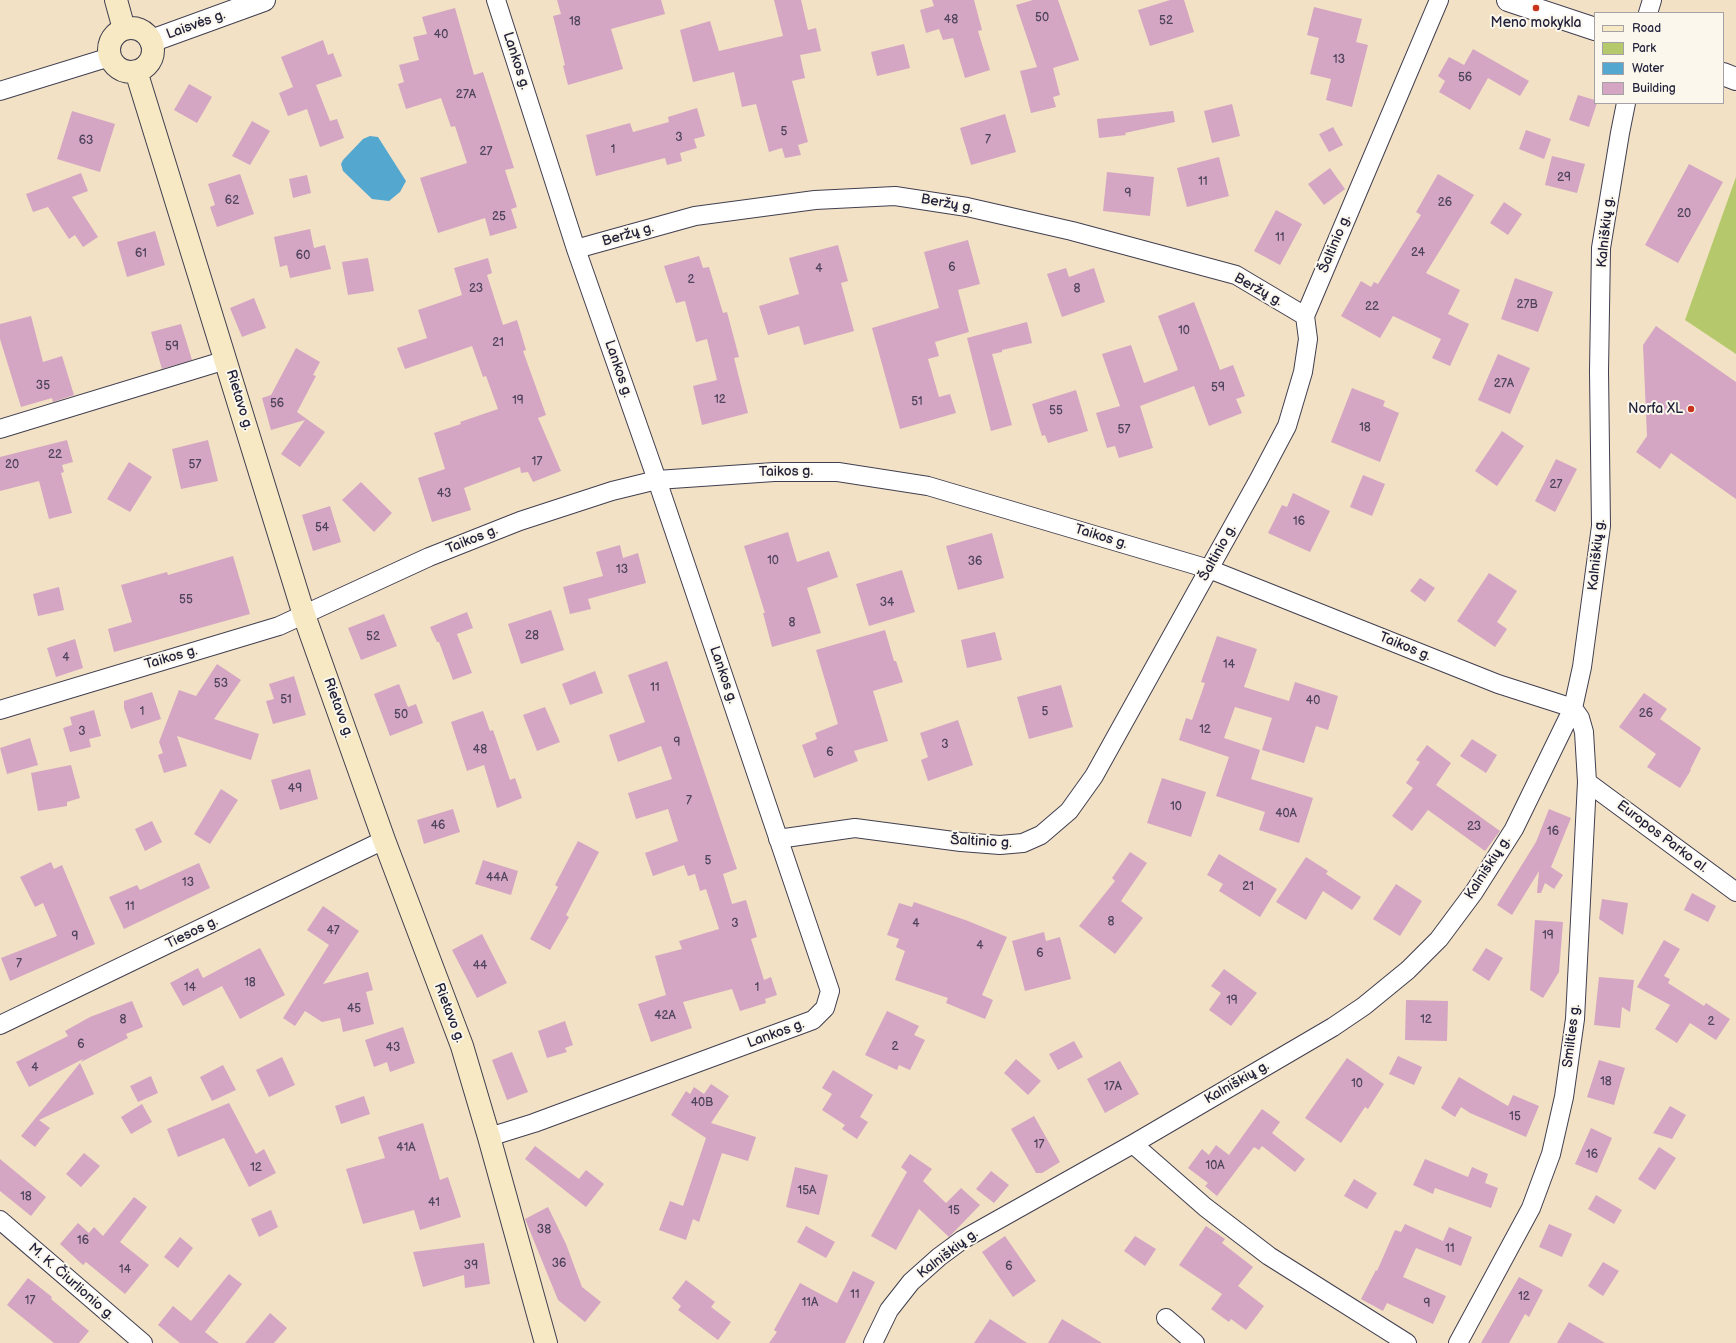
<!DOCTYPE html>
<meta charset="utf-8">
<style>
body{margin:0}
#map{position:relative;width:1736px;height:1343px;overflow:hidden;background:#f2e1c4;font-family:"Balsamiq Sans",sans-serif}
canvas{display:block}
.legend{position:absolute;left:1594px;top:12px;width:130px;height:92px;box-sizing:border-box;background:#fbf7ec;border:1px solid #a4a2a5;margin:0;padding:5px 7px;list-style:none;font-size:12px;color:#22223b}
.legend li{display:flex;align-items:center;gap:8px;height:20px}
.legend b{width:20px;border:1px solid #a4a2a5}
</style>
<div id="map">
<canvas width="1736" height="1343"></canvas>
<ul class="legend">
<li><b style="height:5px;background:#f7e9c3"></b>Road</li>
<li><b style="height:11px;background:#b5c96c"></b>Park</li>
<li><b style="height:11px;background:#54a7cf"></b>Water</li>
<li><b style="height:11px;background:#d4a6c3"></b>Building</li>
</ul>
</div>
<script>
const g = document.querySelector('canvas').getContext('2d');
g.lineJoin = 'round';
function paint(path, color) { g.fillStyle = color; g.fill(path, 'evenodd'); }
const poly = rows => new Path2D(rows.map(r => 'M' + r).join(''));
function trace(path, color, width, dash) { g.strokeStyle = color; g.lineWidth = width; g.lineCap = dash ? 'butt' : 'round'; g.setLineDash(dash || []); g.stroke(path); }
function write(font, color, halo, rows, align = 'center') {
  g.font = font + ' "Balsamiq Sans",sans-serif'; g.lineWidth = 4; g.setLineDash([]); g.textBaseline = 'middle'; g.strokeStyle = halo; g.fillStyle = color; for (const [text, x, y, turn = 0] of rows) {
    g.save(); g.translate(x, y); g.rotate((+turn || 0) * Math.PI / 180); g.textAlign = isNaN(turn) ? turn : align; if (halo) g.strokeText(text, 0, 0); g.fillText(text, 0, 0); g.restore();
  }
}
const green = poly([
 [1736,177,1736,354,1685,320]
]);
const water = poly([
 [370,136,378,137,406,181,400,192,389,201,372,199,343,171,341,164,343,160,363,139]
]);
const building = poly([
 [557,0,661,0,665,14,611,29,623,69,568,85,563,66,565,65,553,16,561,14],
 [774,0,801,0,808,30,816,28,821,51,800,55,805,78,792,81,808,142,798,145,801,155,785,158,782,148,769,152,756,104,742,107,734,72,693,82,680,30,710,21,719,51,783,36],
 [932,0,974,0,982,30,978,31,990,70,965,78,953,38,943,40,939,29,926,33,920,10,934,6],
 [1033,0,1058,0,1079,60,1053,68,1060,95,1053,97,1056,107,1031,113,1020,71,1037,67,1016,5],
 [1170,0,1184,0,1194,32,1150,46,1138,10],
 [1314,7,1362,19,1356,42,1368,45,1352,107,1326,100,1331,79,1310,74,1319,38,1307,35],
 [455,8,474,75,483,72,514,168,505,170,517,207,511,209,517,228,490,236,485,218,438,233,420,178,467,163,455,126,451,127,441,98,406,109,398,84,404,82,399,65,419,60,413,37,427,34,422,17],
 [323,40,328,55,333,53,342,76,316,85,330,121,337,119,344,138,320,147,307,109,288,116,279,93,293,87,281,57],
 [904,44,910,68,877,76,871,52],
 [1473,49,1529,81,1520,96,1488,78,1470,110,1439,92,1445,81,1438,76,1449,57,1464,65],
 [189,84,212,97,197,123,174,110],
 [1578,95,1595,100,1595,103,1597,103,1589,127,1569,120],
 [1232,104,1240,136,1212,143,1204,111],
 [697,108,705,136,694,139,697,148,680,153,682,161,667,165,665,158,596,176,586,135,630,123,633,132,669,122,668,117],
 [72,111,115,124,100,172,57,159],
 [1173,111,1175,122,1125,133,1126,135,1099,138,1097,119],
 [1005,114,1016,152,971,165,960,128],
 [252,121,270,131,250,165,232,156],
 [1333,127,1343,145,1329,152,1319,134],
 [1526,130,1551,139,1544,159,1519,149],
 [1552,156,1585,164,1577,193,1545,185],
 [1219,157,1229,196,1187,207,1177,168],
 [1689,164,1723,182,1678,263,1645,245],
 [1330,168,1345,189,1324,205,1308,184],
 [1107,172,1154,177,1150,216,1103,211],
 [81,173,88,191,72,197,98,237,83,247,75,235,69,239,48,207,33,212,26,194],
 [240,174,254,214,217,227,210,207,215,205,208,184],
 [1438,174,1474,195,1426,273,1460,290,1448,314,1469,324,1450,366,1432,358,1441,339,1393,316,1380,338,1341,316,1361,281,1371,287,1374,282,1378,284,1421,215,1416,212],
 [307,175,311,193,293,198,289,179],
 [1504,202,1522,214,1508,235,1490,223],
 [1276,210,1302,224,1280,265,1254,251],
 [310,229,314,248,325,245,331,269,290,278,287,265,280,267,274,237],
 [155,231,165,265,127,277,117,242],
 [968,240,980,284,958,290,969,332,935,342,939,356,928,359,939,397,950,394,956,413,900,429,872,328,939,308,924,252],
 [838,245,848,281,841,283,854,331,804,345,799,326,768,335,759,306,799,294,789,258],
 [699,256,703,268,709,267,723,313,727,312,739,357,734,358,748,413,702,425,693,386,717,380,707,339,696,342,685,301,676,303,664,266],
 [368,258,374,291,348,295,342,262],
 [488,258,492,273,487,275,503,325,517,320,526,350,523,351,546,415,538,418,561,471,533,482,528,472,521,473,520,467,464,488,471,510,432,522,418,478,445,469,434,433,461,424,460,422,498,409,486,376,483,377,472,346,405,369,397,348,427,338,418,310,462,295,454,268],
 [1066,268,1069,277,1094,268,1105,302,1062,317,1047,274],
 [1515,278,1553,292,1538,332,1501,319],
 [254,298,266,328,242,337,230,308],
 [1194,302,1220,370,1233,365,1245,396,1236,399,1242,413,1209,426,1194,386,1140,406,1153,448,1119,458,1115,446,1107,448,1096,413,1120,406,1102,354,1131,345,1144,383,1178,370,1158,316],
 [31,316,43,362,62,356,74,395,53,402,52,398,21,407,0,339,0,324],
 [1027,322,1032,343,1002,350,1002,352,992,354,1012,425,991,431,967,338],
 [181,324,192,360,162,369,151,332],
 [1656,326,1736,382,1736,499,1671,453,1660,469,1636,452,1647,436,1643,345],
 [296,348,320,362,313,375,316,376,297,412,325,432,300,467,281,454,305,420,271,430,262,398,271,395],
 [1498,354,1530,368,1510,414,1478,400],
 [1352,388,1385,401,1383,406,1399,413,1380,462,1331,442],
 [1076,390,1088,431,1048,443,1045,435,1042,436,1032,404],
 [1502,431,1524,446,1497,486,1475,471],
 [67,440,73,462,62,465,64,472,61,473,72,513,49,519,39,481,0,491,0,457],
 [208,440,218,481,181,489,172,449],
 [1556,459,1577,469,1555,512,1535,501],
 [129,462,152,477,130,512,107,499],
 [1363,475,1385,484,1372,516,1350,507],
 [361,482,392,513,374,532,342,500],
 [1293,493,1330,511,1310,552,1268,533,1282,505,1287,507],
 [330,506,341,542,313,551,302,515],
 [788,532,797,562,829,551,838,577,807,588,821,633,772,647,763,613,765,613,744,546],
 [992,533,1004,578,958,590,946,546],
 [620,545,623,558,638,553,646,583,588,599,591,609,570,614,563,587,603,576,596,552],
 [233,556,250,614,114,652,108,629,132,622,121,585,167,572,168,575],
 [902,570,915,612,869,626,856,584],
 [1489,573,1517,591,1497,622,1507,629,1495,647,1457,621],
 [1420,578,1435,588,1425,602,1410,591],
 [59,587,64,610,38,616,33,594],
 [551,610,564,650,521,664,508,624],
 [467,612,473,628,457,634,472,673,453,680,439,642,437,642,430,627],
 [384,614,397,646,361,660,348,628],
 [885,630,894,661,896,661,903,682,873,691,888,741,854,751,858,761,814,778,802,745,817,739,815,733,838,724,816,650],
 [995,632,1002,660,967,668,961,640],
 [1217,636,1257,649,1244,687,1289,701,1295,682,1338,696,1328,730,1316,726,1304,763,1262,750,1272,718,1235,707,1224,738,1260,750,1251,779,1313,798,1299,843,1259,830,1265,812,1216,796,1229,757,1179,740,1186,718,1192,720,1205,683,1201,682],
 [75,639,83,668,56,677,47,648],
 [667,661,737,869,723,874,732,904,746,900,757,937,751,939,764,980,771,977,777,995,765,999,766,1003,740,1011,732,989,683,1002,692,1028,651,1042,638,1004,666,995,655,956,682,949,679,941,719,929,706,889,700,891,695,874,688,876,684,865,653,876,645,853,678,841,668,809,636,819,628,793,672,779,661,746,618,762,609,735,645,722,628,675],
 [217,664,241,680,214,719,259,734,251,760,177,736,187,766,164,773,158,755,163,753,159,742,179,690,196,696],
 [595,671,603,693,570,705,562,684],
 [294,676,306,715,273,724,266,701,274,699,269,684],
 [399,684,408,707,416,704,423,723,390,736,374,694],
 [1061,685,1073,727,1029,739,1017,697],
 [152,692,161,719,131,729,124,708,124,701],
 [1644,693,1667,709,1660,719,1701,748,1690,770,1691,770,1680,788,1647,767,1656,754,1619,727],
 [545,707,560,742,537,751,523,715],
 [94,710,101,736,89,739,91,747,70,752,63,728,72,725,70,717],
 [483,711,490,731,493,730,510,780,515,778,522,798,497,808,484,765,467,771,451,722],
 [958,720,973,765,928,781,921,760,928,757,920,733],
 [30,738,38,765,7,774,0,748],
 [1472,739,1497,755,1486,773,1460,756],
 [1427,745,1451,763,1436,785,1500,831,1485,851,1428,810,1412,831,1392,816,1413,788,1406,783,1420,762,1416,760],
 [71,765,80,798,67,802,67,806,38,811,31,773],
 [310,769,318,799,280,810,271,780],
 [1162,778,1206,792,1191,837,1147,823],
 [221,789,238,800,210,844,194,834],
 [453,809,460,832,424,844,417,820],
 [1549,809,1571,818,1551,867,1563,875,1554,889,1545,883,1541,893,1537,893,1539,871,1512,915,1497,905,1536,842],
 [152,821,162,842,145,851,135,829],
 [578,841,599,852,566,915,569,917,550,950,530,939,558,887,555,885],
 [1130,852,1147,863,1121,901,1143,918,1115,954,1079,926,1115,881,1112,878],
 [1219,854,1277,889,1260,917,1219,891,1223,884,1207,875],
 [1306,857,1328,871,1326,874,1361,897,1352,910,1323,891,1306,920,1276,902],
 [483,860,518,871,511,895,475,884],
 [51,862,54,869,62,865,95,944,10,981,1,958,57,936,43,903,35,907,20,877],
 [199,863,210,888,124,929,109,897,137,885,140,890],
 [1396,884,1422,901,1400,936,1373,919],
 [1692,893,1716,906,1708,922,1684,910],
 [1602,899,1628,903,1623,935,1599,919],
 [914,902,968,921,1007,937,982,995,993,1000,985,1019,946,1003,948,998,895,980,905,951,896,947,899,939,887,935,899,903,912,907],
 [323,906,359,931,323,984,368,972,373,990,366,992,374,1024,343,1032,340,1018,322,1022,305,1011,295,1026,283,1018,329,945,307,930],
 [1535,920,1563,922,1559,972,1543,998,1530,990],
 [1044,932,1046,941,1060,937,1071,979,1025,991,1012,941],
 [482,934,507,983,477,998,452,950],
 [1664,940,1680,949,1664,976,1670,979,1668,983,1704,1006,1706,1003,1730,1019,1716,1040,1690,1023,1677,1043,1655,1029,1670,1005,1637,987],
 [260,948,285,995,240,1019,222,986,183,1006,170,983,198,968,203,978],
 [1486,948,1503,958,1489,981,1472,970],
 [1224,969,1257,993,1231,1026,1209,1010,1221,993,1211,986],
 [1599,977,1634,980,1630,1012,1622,1007,1620,1028,1594,1025],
 [1406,1000,1448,1001,1447,1041,1405,1040],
 [132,1001,143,1027,126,1034,128,1038,81,1062,83,1059,29,1087,16,1062,68,1036,65,1031,90,1017],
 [887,1011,919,1026,914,1035,925,1040,910,1070,899,1065,897,1070,865,1055],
 [565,1021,573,1045,565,1048,567,1052,547,1058,538,1031],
 [403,1027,415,1063,390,1072,387,1062,374,1067,365,1040],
 [1074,1041,1083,1057,1058,1070,1049,1054],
 [512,1052,528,1092,507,1100,492,1060],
 [1398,1056,1422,1067,1414,1085,1389,1074],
 [282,1057,295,1085,269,1097,256,1070],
 [1347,1058,1384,1084,1368,1109,1365,1107,1341,1143,1305,1118],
 [1016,1059,1041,1081,1028,1095,1004,1073],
 [1599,1060,1625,1068,1614,1105,1587,1097],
 [1120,1061,1139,1094,1105,1113,1087,1079],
 [80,1063,94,1094,39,1120,50,1128,35,1147,21,1136],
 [223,1065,236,1090,212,1101,200,1077],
 [833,1070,873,1095,860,1117,868,1122,857,1139,842,1129,845,1125,822,1110,832,1094,822,1088],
 [151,1076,158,1093,138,1102,130,1086],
 [1459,1077,1508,1106,1513,1095,1539,1106,1526,1137,1470,1113,1461,1107,1455,1117,1441,1108],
 [711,1084,729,1096,711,1123,756,1137,748,1161,722,1153,699,1222,693,1219,686,1240,659,1230,670,1201,683,1206,706,1138,671,1115,686,1091,690,1094,694,1087,704,1094],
 [364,1096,370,1114,341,1124,335,1106],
 [229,1103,256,1154,264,1149,276,1173,249,1187,224,1138,178,1157,167,1129],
 [142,1104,152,1122,131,1134,121,1117],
 [1670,1106,1686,1115,1672,1139,1653,1133],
 [1262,1109,1280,1122,1272,1133,1305,1159,1295,1172,1262,1146,1259,1150,1254,1147,1217,1196,1205,1186,1208,1183,1188,1168,1202,1149,1209,1155,1216,1145,1229,1155],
 [1034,1116,1060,1162,1042,1173,1036,1173,1011,1129],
 [423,1123,440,1180,448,1177,461,1217,420,1230,414,1210,363,1224,346,1169,385,1158,378,1137],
 [1591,1128,1612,1138,1597,1173,1575,1164],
 [535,1146,579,1179,586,1170,604,1184,586,1207,525,1159],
 [1659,1147,1676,1158,1655,1190,1638,1179],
 [84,1153,100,1166,81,1187,66,1174],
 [910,1154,932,1169,923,1181,946,1203,961,1188,980,1205,949,1237,919,1209,896,1250,871,1236,907,1172,901,1167],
 [0,1159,46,1197,31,1216,0,1191],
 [1425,1159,1468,1177,1472,1167,1488,1174,1485,1183,1498,1188,1491,1208,1435,1188,1433,1194,1413,1185],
 [795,1167,828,1175,819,1215,786,1207],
 [991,1171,1009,1185,994,1203,976,1189],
 [1354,1179,1377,1193,1367,1209,1344,1196],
 [1596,1195,1622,1210,1614,1224,1588,1209],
 [134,1197,147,1207,120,1242,149,1265,125,1294,86,1262,83,1265,60,1244,78,1223,89,1233,94,1227,103,1236],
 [548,1207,566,1244,582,1287,601,1302,585,1322,558,1300,525,1219],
 [271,1210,278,1227,259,1237,251,1219],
 [1405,1224,1443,1241,1449,1227,1472,1237,1461,1266,1416,1248,1403,1277,1446,1296,1433,1324,1387,1303,1383,1311,1361,1299,1376,1270,1377,1271,1395,1230,1401,1232],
 [1549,1224,1572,1234,1562,1257,1539,1247],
 [806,1226,835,1242,826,1258,797,1242],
 [1206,1226,1225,1239,1222,1243,1253,1267,1238,1286,1264,1306,1246,1330,1231,1319,1229,1322,1211,1309,1222,1294,1179,1265],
 [1005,1236,1036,1281,1013,1297,982,1252],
 [1135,1236,1156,1249,1145,1266,1124,1251],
 [180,1237,193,1248,178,1268,164,1257],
 [484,1243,490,1284,465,1288,464,1275,423,1287,413,1252],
 [1603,1262,1619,1271,1603,1296,1588,1286],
 [853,1271,875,1282,845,1343,769,1343,777,1332,774,1330,800,1283,837,1303],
 [229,1274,242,1284,205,1332,219,1343,180,1343,158,1325,173,1306,191,1321],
 [1519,1277,1543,1290,1529,1317,1525,1314,1509,1343,1481,1343],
 [28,1278,52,1297,51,1299,89,1331,79,1343,54,1343,7,1305],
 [686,1280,715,1302,711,1307,731,1322,718,1340,678,1310,681,1306,672,1298],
 [270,1313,287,1328,274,1343,245,1343],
 [990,1319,1027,1343,974,1343],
 [1062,1319,1102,1343,1048,1343],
 [1569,1322,1605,1343,1557,1343]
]);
const minor = poly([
 [1648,13,1652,0],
 [0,91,110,57],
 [576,249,695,216,815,200,895,196,967,207,1072,231,1236,275,1305,316],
 [0,429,226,360],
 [0,710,279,626,429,557,520,521,612,491,657,480,774,472,838,472,928,486,1209,569,1498,684,1573,708],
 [1587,782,1736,892],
 [778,839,855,828,961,842,1000,845,1023,843,1041,835,1069,811,1094,776,1259,479,1287,426,1303,372,1308,339,1305,316,1439,0],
 [0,1025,384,840],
 [489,1137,534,1123,813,1020,825,1008,830,991,657,480,576,249,496,0],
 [1133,1144,1205,1207,1269,1256,1407,1343],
 [0,1220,143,1343],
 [1166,1318,1195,1343],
 [873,1343,889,1310,911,1282,939,1257,962,1240,1133,1144,1333,1027,1364,1006,1408,970,1439,939,1474,892,1514,829,1573,708,1582,667,1601,526,1599,371,1601,248,1620,133,1626,103],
 [1458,1343,1531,1208,1551,1154,1564,1097,1575,1019,1587,782,1584,732,1580,718,1573,708]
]);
const tertiary = poly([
 [1508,0,1595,29],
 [151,41,264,0],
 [1723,74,1736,79]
]);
const secondary = poly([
 [116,0,124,29],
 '109 50a22 22 0 1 1 44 0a22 22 0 1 1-44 0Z',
 [136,71,304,615,384,840,462,1046,489,1137,546,1343]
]);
const markers = [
 [1536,8,4,"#c8321e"],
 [1691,409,4,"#c8321e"]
];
const numberNames = [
 ["50",1042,18],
 ["48",951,20],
 ["52",1166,21],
 ["18",575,22],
 ["40",441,35],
 ["13",1339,60],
 ["56",1465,78],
 ["27A",466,95],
 ["5",784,132],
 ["3",679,138],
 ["7",988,140],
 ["63",86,141],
 ["1",613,150],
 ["27",486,152],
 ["29",1564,178],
 ["11",1203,182],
 ["9",1128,194],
 ["62",232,201],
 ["26",1445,203],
 ["20",1684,214],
 ["25",499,217],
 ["11",1280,238],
 ["24",1418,253],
 ["61",141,254],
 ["60",303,256],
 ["6",952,268],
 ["4",819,269],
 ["2",691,280],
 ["23",476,289],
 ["8",1077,289],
 ["27B",1527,305],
 ["22",1372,307],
 ["10",1184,331],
 ["21",498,343],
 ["59",172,347],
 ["27A",1504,384],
 ["35",43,386],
 ["59",1218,388],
 ["12",720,400],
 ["19",518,401],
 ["51",917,402],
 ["56",277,404],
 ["55",1056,411],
 ["18",1365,428],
 ["57",1124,430],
 ["22",55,455],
 ["17",537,462],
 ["20",12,465],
 ["57",195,465],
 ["27",1556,485],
 ["43",444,494],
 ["16",1299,522],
 ["54",322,528],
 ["10",773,561],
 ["36",975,562],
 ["13",622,570],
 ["55",186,600],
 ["34",887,603],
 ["8",792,623],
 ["28",532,636],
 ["52",373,637],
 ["4",66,658],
 ["14",1229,665],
 ["53",221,684],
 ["11",655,688],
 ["51",286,700],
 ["40",1313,701],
 ["1",142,712],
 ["5",1045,712],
 ["26",1646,714],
 ["50",401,715],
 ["12",1205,730],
 ["3",82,732],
 ["9",677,743],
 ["3",945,745],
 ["48",480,750],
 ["6",830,753],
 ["49",295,789],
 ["7",689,801],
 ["10",1176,807],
 ["40A",1286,814],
 ["46",438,826],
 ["23",1474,827],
 ["16",1553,832],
 ["5",708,861],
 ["44A",497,878],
 ["13",188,883],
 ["21",1248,887],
 ["11",130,907],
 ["8",1111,922],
 ["3",735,924],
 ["4",916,924],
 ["47",333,931],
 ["19",1548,936],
 ["9",75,937],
 ["4",980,946],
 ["6",1040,954],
 ["7",19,964],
 ["44",480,966],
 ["18",250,983],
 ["14",190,988],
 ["1",757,988],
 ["19",1232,1001],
 ["45",354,1009],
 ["42A",665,1016],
 ["8",123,1020],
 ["12",1426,1020],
 ["2",1711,1022],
 ["6",81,1045],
 ["2",895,1047],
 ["43",393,1048],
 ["4",35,1068],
 ["18",1606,1082],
 ["10",1357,1084],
 ["17A",1113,1087],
 ["40B",702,1103],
 ["15",1515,1117],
 ["17",1039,1145],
 ["41A",406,1148],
 ["16",1592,1155],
 ["10A",1215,1166],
 ["12",256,1168],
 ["15A",807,1191],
 ["18",26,1197],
 ["41",434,1203],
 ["15",954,1211],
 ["38",544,1230],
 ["16",83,1241],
 ["11",1450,1249],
 ["36",559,1264],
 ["39",471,1266],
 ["6",1009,1267],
 ["14",125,1270],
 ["11",855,1295],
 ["12",1524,1297],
 ["17",30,1301],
 ["11A",810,1303],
 ["9",1427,1304]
];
const poiNames = [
 ["Meno mokykla",1536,23],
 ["Norfa XL",1683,409,"right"]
];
const streetNames = [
 ["Laisvės g.",196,25,-20],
 ["Lankos g.",516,61,72],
 ["Beržų g.",947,204,10],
 ["Kalniškių g.",1606,232,-84],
 ["Beržų g.",628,235,-16],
 ["Šaltinio g.",1335,244,-67],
 ["Beržų g.",1258,290,29],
 ["Lankos g.",618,369,71],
 ["Rietavo g.",239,400,73],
 ["Taikos g.",786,472,-1],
 ["Taikos g.",1101,537,17],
 ["Taikos g.",472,540,-22],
 ["Šaltinio g.",1218,553,-61],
 ["Kalniškių g.",1597,555,-84],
 ["Taikos g.",1405,647,22],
 ["Taikos g.",171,658,-16],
 ["Lankos g.",723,675,71],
 ["Rietavo g.",338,708,70],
 ["Europos Parko al.",1662,837,37],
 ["Šaltinio g.",981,842,3],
 ["Kalniškių g.",1488,868,-57],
 ["Tiesos g.",192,933,-26],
 ["Rietavo g.",449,1013,69],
 ["Lankos g.",776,1034,-20],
 ["Smilties g.",1572,1036,-83],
 ["Kalniškių g.",1237,1083,-30],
 ["Kalniškių g.",948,1254,-37],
 ["M. K. Čiurlionio g.",71,1282,41]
];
paint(green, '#b5c96c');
paint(water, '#54a7cf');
paint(building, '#d4a6c3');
trace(minor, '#413f50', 20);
trace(tertiary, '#413f50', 24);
trace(secondary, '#413f50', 24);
trace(minor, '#fff', 18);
trace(tertiary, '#fff', 22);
trace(secondary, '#f7e9c3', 22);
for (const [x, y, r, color] of markers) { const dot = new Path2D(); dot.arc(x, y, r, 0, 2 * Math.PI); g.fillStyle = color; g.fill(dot); trace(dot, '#fbf7ec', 1.5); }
write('12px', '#4e435d', null, numberNames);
write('14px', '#22223b', '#fbf7ec', poiNames);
write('14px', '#22223b', '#fbf7ec', streetNames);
</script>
